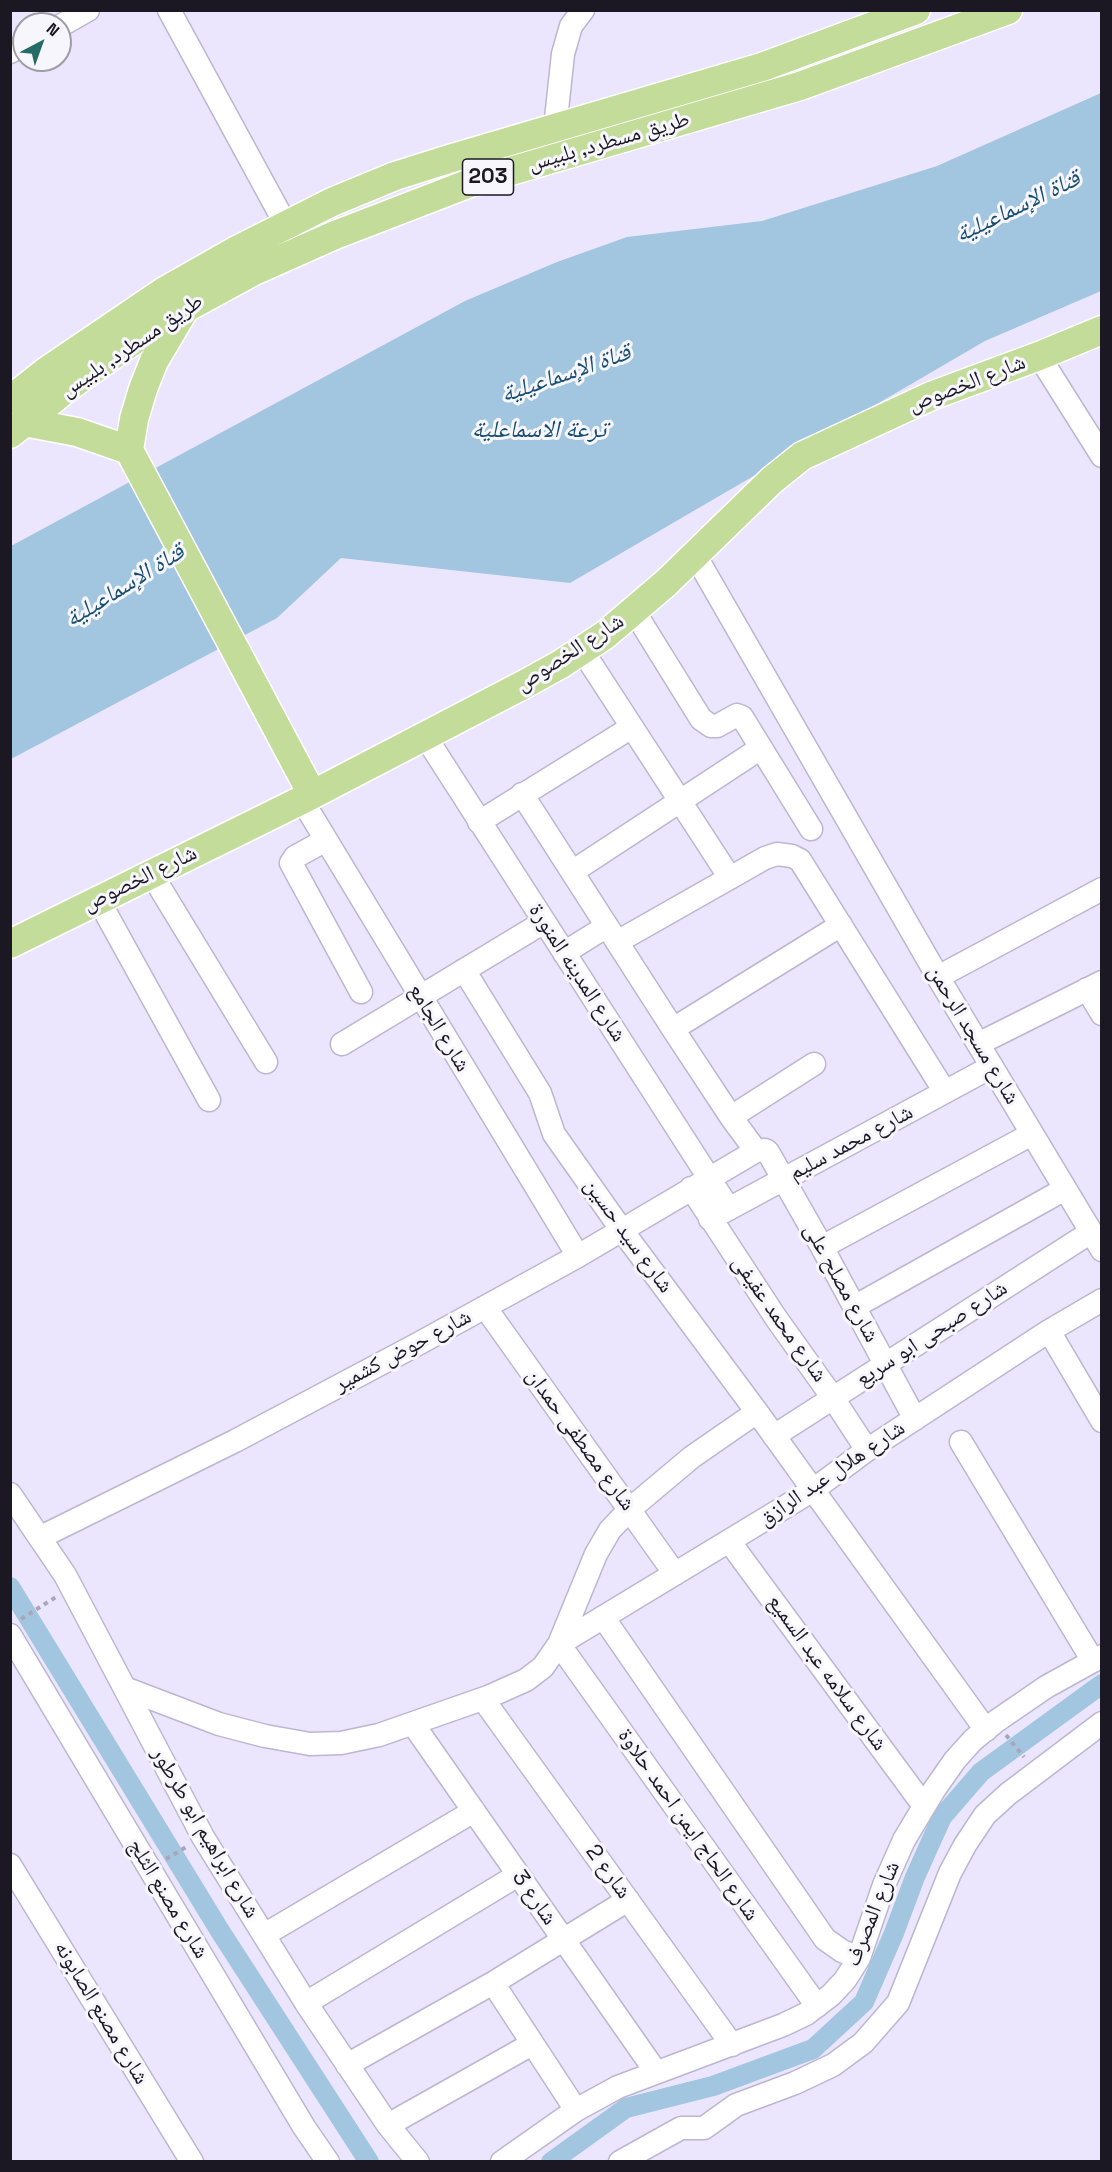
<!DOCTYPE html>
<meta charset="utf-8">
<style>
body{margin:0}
#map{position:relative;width:1112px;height:2172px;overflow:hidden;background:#ebe6fe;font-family:"Space Grotesk",sans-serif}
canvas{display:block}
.frame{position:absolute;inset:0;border:12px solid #1b1823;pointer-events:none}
.north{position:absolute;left:12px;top:12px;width:60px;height:60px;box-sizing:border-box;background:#f7f6fc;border:2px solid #9f9da5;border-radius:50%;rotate:41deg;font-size:16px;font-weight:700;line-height:24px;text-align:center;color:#1b1823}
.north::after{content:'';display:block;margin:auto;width:21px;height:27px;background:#246d67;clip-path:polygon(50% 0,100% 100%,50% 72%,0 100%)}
</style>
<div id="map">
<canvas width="1112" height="2172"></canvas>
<div class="frame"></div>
<div class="north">N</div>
</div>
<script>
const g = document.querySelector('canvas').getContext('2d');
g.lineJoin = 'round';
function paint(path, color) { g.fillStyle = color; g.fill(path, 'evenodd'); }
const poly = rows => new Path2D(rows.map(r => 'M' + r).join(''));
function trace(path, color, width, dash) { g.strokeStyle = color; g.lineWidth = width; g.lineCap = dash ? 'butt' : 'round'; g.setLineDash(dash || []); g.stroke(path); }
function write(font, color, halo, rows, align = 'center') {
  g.font = font + ' "Space Grotesk","Noto Naskh Arabic",sans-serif'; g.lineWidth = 6; g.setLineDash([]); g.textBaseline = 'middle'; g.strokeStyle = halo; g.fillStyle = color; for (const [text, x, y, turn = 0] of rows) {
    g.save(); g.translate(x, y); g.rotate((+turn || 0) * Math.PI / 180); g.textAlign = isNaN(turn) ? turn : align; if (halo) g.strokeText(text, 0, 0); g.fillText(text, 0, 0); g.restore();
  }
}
const water = poly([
 [1101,93,1101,291,985,341,570,583,341,558,277,618,11,759,11,546,465,301,557,262,627,237,762,221,937,166]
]);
const canal = poly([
 [10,1587,220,1931,369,2162],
 [551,2162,626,2108,713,2086,813,2049,864,2002,894,1933,915,1877,942,1817,981,1772,1102,1684]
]);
const path = poly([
 [21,1619,56,1597],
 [1006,1735,1024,1757],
 [166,1859,188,1846]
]);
const minor = poly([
 [169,10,286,225],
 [60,26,88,10],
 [10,52,24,45],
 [555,128,563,54,571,26,583,10],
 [1039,356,1102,456],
 [695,555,938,977,1102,1250],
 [634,611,701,719,711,726,717,726,737,715,742,717,811,829],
 [582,650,730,878],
 [425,736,729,1209],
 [522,794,673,1029,731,1117,756,1151,765,1150,768,1152,822,1247,915,1419],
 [302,800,578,1256],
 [479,822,632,727],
 [326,840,295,857,291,863,361,992],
 [572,872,761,748],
 [151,873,266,1062],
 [98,899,209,1100],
 [617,942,765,858,777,854,792,856,800,860,945,1092],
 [564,953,607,926],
 [464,970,540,1093,554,1134,621,1229,757,1412,986,1730],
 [938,977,1102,889],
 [1087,989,1102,1014],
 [673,1029,841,925],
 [342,1044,544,922],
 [978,1044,1102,982],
 [731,1117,814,1064],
 [691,1188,776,1318,833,1398,867,1450],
 [710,1219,991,1067],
 [822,1247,1032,1134],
 [485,1307,675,1574],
 [854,1307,1065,1189],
 [1049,1331,1102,1421],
 [774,1436,1091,1232],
 [961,1442,1093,1661],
 [10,1494,65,1575,203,1837,306,2003,388,2125,418,2162],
 [41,1537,235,1441,416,1345,578,1256,756,1151],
 [729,1541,924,1806],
 [603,1617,825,1939,842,1951,859,1958],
 [10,1635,304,2127,328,2162],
 [127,1689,219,1724,265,1736,310,1744,341,1743,379,1735,488,1697,526,1680,543,1667,559,1644,596,1554,610,1530,630,1509,692,1457,757,1412],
 [483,1699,732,2045],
 [413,1724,656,2072],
 [10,1865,192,2162],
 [264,1935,474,1811],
 [493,1983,576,2110],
 [306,2003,518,1875],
 [817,2006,559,1644,813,1490,867,1450,1049,1331,1102,1300],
 [347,2065,493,1983,628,1900],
 [388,2125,532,2044],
 [502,2162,576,2110,618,2087,783,2025,806,2014,831,1995,845,1980,859,1958,884,1885,904,1840,934,1790,955,1760,973,1740,995,1722,1046,1687,1102,1656],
 [620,2162,681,2128,704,2128,736,2105,795,2083,833,2065,863,2043,898,2003,950,1873,965,1845,985,1815,1008,1794,1102,1723]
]);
const major = poly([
 [183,312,154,361,143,389,134,419,129,450,312,794],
 [10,400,48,370,163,292,237,250,332,202,395,176,449,159,762,67,916,10],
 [24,422,77,432,129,450],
 [10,434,67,388,155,325,254,271,335,235,470,183,800,86,1008,10],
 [10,944,302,800,523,685,561,664,605,635,666,583,772,480,802,456,931,396,1039,356,1102,330]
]);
const shields = [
 [488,177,51]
];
const shieldNames = [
 ["203",488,177]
];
const streetNames = [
 ["طريق مسطرد, بلبيس",609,142,-16],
 ["طريق مسطرد, بلبيس",132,346,-34],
 ["شارع الخصوص",967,384,-21],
 ["شارع الخصوص",570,653,-33],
 ["شارع الخصوص",140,879,-26],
 ["شارع المدينه المنورة",577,973,57],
 ["شارع الجامع",439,1028,59],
 ["شارع مسجد الرحمن",973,1035,59],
 ["شارع محمد سليم",851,1143,-28],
 ["شارع سيد حسين",628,1236,54],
 ["شارع مصلح على",841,1283,61],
 ["شارع محمد عفيفى",779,1319,55],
 ["شارع صبحى ابو سريع",932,1334,-33],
 ["شارع حوض كشمير",403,1351,-28],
 ["شارع مصطفى حمدان",580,1440,54],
 ["شارع هلال عبد الرازق",832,1474,-34],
 ["شارع سلامه عبد السميع",827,1673,54],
 ["شارع الحاج ايمن احمد حلاوة",688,1825,55],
 ["شارع ابراهيم ابو طرطور",205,1833,60],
 ["شارع 2",608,1872,54],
 ["شارع 3",534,1898,55],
 ["شارع مصنع الثلج",168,1899,59],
 ["شارع المصرف",873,1914,-68],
 ["شارع مصنع الصابونه",101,2013,59]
];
const waterNames = [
 ["قناة الإسماعيلية",1018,207,-26],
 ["قناة الإسماعيلية",566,374,-19],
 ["ترعة الاسماعلية",539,430],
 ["قناة الإسماعيلية",125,586,-32]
];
paint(water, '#a2c5e0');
trace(canal, '#a2c5e0', 20);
trace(minor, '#bcb6d2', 25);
trace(major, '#fff', 31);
trace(path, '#aaa6ba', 4, [4.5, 4.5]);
trace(minor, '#fff', 22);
trace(major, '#c3dc9a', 28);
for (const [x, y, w] of shields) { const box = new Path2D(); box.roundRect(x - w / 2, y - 18, w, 36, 4.5); g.fillStyle = '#f7f6fc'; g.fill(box); trace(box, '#1b1823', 1.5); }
write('bold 21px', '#1b1823', null, shieldNames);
write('22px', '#1b1823', '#f7f6fc', streetNames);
write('italic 24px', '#144d71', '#f7f6fc', waterNames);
</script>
